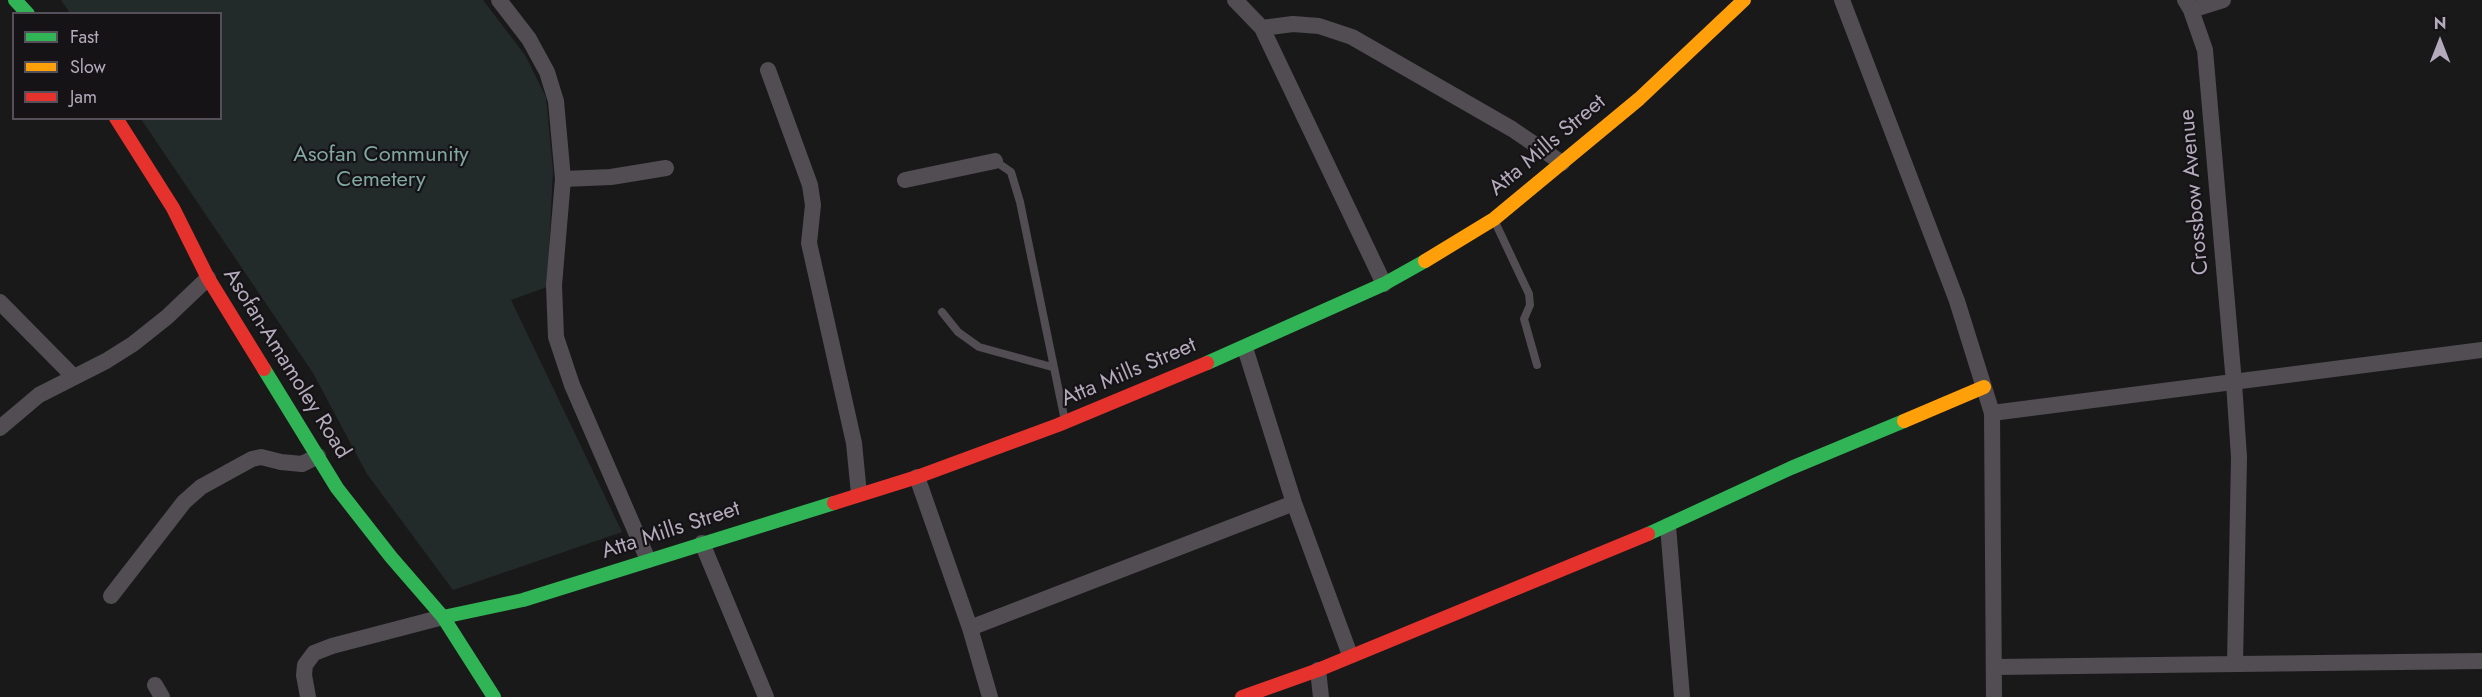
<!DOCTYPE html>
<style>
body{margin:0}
#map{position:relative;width:2482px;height:697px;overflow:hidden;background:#1a191a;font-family:Jost,sans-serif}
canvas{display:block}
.legend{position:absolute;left:12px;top:12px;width:210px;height:108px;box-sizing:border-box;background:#151316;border:2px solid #544f58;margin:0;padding:8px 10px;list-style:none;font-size:18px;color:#b3aabb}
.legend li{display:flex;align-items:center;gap:12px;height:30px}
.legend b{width:30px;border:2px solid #544f58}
.north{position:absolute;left:2410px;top:12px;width:60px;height:60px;-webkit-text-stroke:4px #151316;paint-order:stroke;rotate:0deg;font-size:16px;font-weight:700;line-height:24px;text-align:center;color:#b3aabb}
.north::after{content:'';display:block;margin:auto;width:21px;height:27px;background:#b3aabb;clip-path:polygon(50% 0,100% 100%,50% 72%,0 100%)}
</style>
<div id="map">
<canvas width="2482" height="697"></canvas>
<ul class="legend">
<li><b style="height:8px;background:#30b455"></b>Fast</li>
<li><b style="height:8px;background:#ff9f0a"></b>Slow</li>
<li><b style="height:8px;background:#e5322d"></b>Jam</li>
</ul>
<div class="north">N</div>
</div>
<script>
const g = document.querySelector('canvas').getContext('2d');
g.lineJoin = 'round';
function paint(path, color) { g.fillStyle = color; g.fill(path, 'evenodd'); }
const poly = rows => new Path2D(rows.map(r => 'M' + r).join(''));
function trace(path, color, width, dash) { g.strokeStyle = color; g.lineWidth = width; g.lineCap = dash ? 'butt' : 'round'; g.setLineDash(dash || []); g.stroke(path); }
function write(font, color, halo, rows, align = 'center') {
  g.font = font + ' Jost,sans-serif'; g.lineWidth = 4.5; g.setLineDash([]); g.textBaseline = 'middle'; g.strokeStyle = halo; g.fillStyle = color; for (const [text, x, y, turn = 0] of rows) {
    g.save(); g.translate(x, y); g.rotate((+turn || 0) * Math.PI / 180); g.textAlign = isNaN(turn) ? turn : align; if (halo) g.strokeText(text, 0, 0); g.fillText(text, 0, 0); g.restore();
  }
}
const green = poly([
 [61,0,483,0,525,55,546,97,553,171,547,287,511,300,622,532,453,590,367,474,313,373,141,119,220,118,220,14,70,13]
]);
const lane = poly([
 [995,161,1011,172,1020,202,1065,421],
 [1495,222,1529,294,1530,305,1524,319,1537,365],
 [942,312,958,332,979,347,1052,367]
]);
const street = poly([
 [499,0,529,39,547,72,556,101,563,179,554,285,556,337,572,385,648,560],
 [1235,0,1262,28,1384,284],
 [1842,0,1957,301,1992,413,1994,697],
 [2185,0,2191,10,2205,50,2234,383,2239,457,2235,664],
 [2191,10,2223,0],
 [1262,28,1293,24,1319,26,1352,37,1512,129,1562,163],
 [768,70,810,185,813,205,809,243,854,443,859,494],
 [563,179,611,177,666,168],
 [905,180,995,161],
 [0,302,74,377],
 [1245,348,1294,503,1350,655],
 [1992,413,2482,350],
 [0,428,39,395,106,361,133,344,167,317,208,278],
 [917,477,970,628,990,697],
 [1668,526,1682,697],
 [702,543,766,697],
 [111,596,184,502,201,487,252,459,261,457,281,462,302,464,318,456],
 [970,628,1294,503],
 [1995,667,2482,661],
 [1318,670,1321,697],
 [155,685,162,697],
 [308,697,304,675,305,665,314,653,332,646,443,617]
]);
const fast = poly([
 [15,0,28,14],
 [1207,363,1384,284,1425,261],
 [264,369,337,488,391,557,443,617,494,697],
 [1648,534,1791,468,1904,421],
 [443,617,523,600,834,503]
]);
const slow = poly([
 [1425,261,1494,219,1639,99,1744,0],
 [1904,421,1984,387]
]);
const jam = poly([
 [116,118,173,208,208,278,264,369],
 [834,503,917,477,1058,425,1207,363],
 [1242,697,1318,670,1648,534]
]);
const streetNames = [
 ["Atta Mills Street",1548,146,-40],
 ["Crossbow Avenue",2195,192,-95],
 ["Asofan-Amamoley Road",286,364,58],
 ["Atta Mills Street",1129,373,-23],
 ["Atta Mills Street",671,531,-18]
];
const parkNames = [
 ["Asofan Community",381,156],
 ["Cemetery",381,181]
];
paint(green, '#232b2a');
trace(lane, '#514d53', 8);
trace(street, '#514d53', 16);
trace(fast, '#30b455', 14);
trace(slow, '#ff9f0a', 14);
trace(jam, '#e5322d', 14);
write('22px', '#b3aabb', '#151316', streetNames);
write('22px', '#80a7a2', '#151316', parkNames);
</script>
